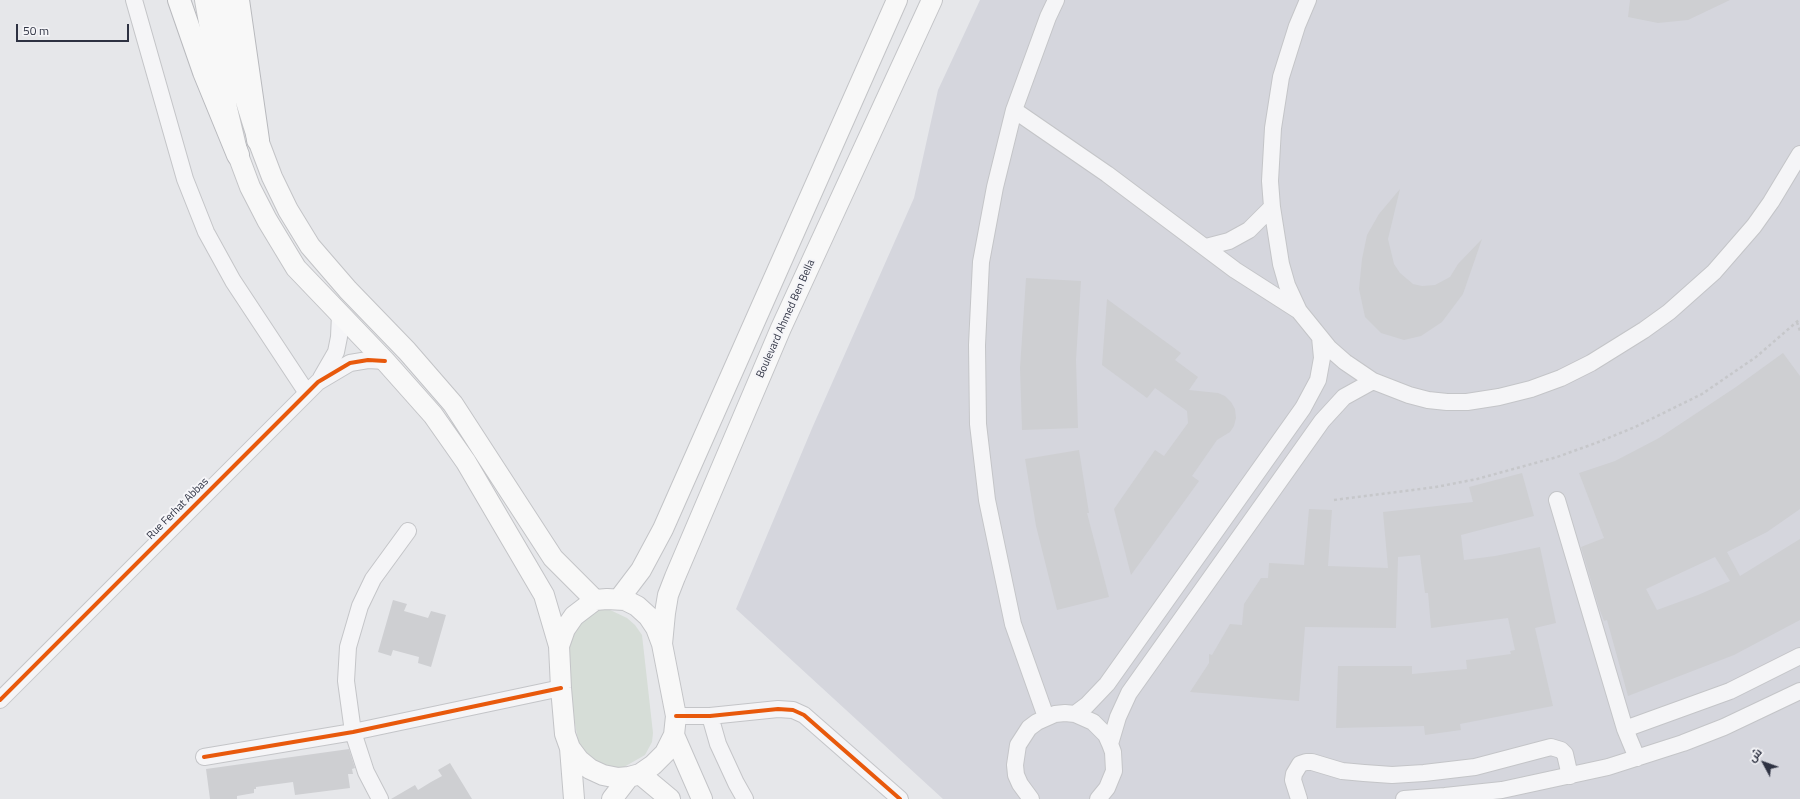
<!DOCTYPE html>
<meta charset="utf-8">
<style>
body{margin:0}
#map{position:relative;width:1800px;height:799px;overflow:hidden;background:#e6e7ea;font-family:"Titillium Web",Cairo,sans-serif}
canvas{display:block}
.north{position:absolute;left:1744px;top:743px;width:40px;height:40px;-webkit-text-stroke:3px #f5f5f8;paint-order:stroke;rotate:311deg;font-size:11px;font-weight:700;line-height:16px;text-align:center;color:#2e3242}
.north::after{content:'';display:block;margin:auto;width:14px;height:18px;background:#2e3242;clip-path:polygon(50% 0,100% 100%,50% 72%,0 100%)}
.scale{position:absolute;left:16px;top:24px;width:113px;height:18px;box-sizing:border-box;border:2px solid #2e3242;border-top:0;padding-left:5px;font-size:12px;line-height:14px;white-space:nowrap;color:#2e3242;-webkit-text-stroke:3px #f5f5f8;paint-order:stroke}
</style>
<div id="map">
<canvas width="1800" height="799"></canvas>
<div class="north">ش</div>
<div class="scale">50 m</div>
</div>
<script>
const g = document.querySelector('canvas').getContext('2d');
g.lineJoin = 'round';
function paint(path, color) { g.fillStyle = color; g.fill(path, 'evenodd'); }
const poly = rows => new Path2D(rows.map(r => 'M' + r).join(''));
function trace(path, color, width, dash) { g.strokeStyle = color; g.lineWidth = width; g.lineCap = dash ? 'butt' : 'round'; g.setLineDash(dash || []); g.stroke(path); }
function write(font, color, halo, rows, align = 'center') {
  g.font = font + ' "Titillium Web",sans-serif'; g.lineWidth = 4; g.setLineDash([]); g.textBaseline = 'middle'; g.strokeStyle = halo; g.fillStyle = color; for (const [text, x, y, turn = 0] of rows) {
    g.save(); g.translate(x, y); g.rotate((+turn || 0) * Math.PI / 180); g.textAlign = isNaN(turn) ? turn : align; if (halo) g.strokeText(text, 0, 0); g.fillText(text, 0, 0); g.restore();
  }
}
const built = poly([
 [980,0,1800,0,1800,799,943,799,736,609,813,426,914,198,938,90]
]);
const green = poly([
 [599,609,608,609,627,618,635,625,642,635,653,733,652,742,645,755,624,767,613,768,603,765,592,759,579,745,571,702,564,642,570,631]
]);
const building = poly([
 [1630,0,1730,0,1688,20,1658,23,1628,17],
 [1400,189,1388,239,1394,264,1400,273,1413,284,1422,286,1435,285,1450,277,1458,264,1482,239,1463,294,1442,322,1421,336,1404,340,1381,333,1365,317,1359,289,1362,259,1367,235,1379,214],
 [1026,278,1081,281,1076,360,1078,428,1022,430,1020,368],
 [1107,299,1181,353,1175,360,1198,377,1189,390,1218,393,1225,396,1231,402,1235,409,1236,418,1234,426,1230,432,1217,440,1192,476,1199,481,1131,575,1114,509,1155,450,1164,456,1188,423,1187,411,1155,388,1147,398,1102,365],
 [1783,353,1800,376,1800,509,1767,532,1727,552,1740,576,1800,539,1800,620,1734,655,1628,696,1607,620,1604,621,1599,608,1581,547,1604,538,1579,473,1615,461,1659,438,1736,387],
 [1715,557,1730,581,1698,595,1657,610,1646,589],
 [1079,450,1089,513,1087,513,1109,597,1057,610,1036,526,1025,459],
 [1522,473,1534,516,1461,535,1464,560,1495,556,1540,547,1556,623,1535,628,1553,706,1460,724,1461,730,1425,735,1424,726,1336,728,1338,666,1412,666,1412,674,1467,669,1466,660,1511,654,1510,651,1515,650,1508,618,1431,628,1428,593,1425,593,1420,555,1398,557,1396,628,1305,627,1299,701,1190,692,1209,663,1209,654,1212,655,1230,624,1242,625,1244,604,1261,578,1268,578,1269,563,1304,565,1309,509,1332,510,1328,566,1388,568,1383,512,1473,502,1469,487],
 [393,600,407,604,404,611,428,618,431,611,446,615,431,667,418,663,419,657,393,650,391,656,378,652],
 [349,749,355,768,352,769,353,774,348,774,350,788,295,795,293,782,256,787,256,789,254,789,254,793,237,796,237,799,210,799,206,769],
 [450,763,472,799,391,799,415,785,418,790,431,782,442,776,438,770]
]);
const path = poly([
 [1797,322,1800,331],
 [1334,500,1436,487,1477,479,1557,457,1596,443,1635,427,1702,394,1756,357,1800,319]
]);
const minor = poly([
 [134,0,185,179,206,232,233,281,307,393],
 [1308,0,1297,26,1281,77,1273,128,1270,181,1272,207,1281,264,1287,285,1299,311,1329,348,1345,362,1373,381,1409,395,1428,400,1447,402,1467,402,1499,397,1531,389,1561,378,1591,363,1644,330,1669,312,1714,272,1754,226,1771,202,1800,154],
 [1014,110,1107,174,1235,270,1299,311],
 [1206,247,1229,241,1249,230,1272,207],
 [321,378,336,352,339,337,340,314],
 [1557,500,1625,729,1637,758],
 [0,700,318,382,350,363,368,360,385,361],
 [1075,714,1087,705,1107,684,1303,408,1318,380,1322,358,1320,337],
 [676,716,710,716,778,709,793,710,804,715,900,799],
 [710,716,718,744,736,783,745,799],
 [1046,717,1013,624,987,500,978,424,977,345,981,262,995,187,1014,110,1048,17,1056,0],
 [1625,729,1730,691,1800,656],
 [1110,744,1118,717,1129,693,1322,421,1344,397,1373,381],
 [204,757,353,732,561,688],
 [380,799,366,772,353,732,346,681,348,647,360,606,373,579,408,531],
 [1031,799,1020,784,1016,775,1015,765,1018,745,1029,728,1037,722,1055,714,1065,713,1075,714,1093,722,1106,735,1110,744,1113,752,1114,771,1107,788,1098,799],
 [1299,799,1293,780,1294,774,1300,764,1306,762,1312,762,1342,771,1364,773,1392,775,1424,773,1475,767,1551,747,1561,750,1565,754,1570,776],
 [1404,799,1445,796,1502,790,1608,767,1683,743,1724,727,1800,691]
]);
const major = poly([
 [205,0,216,62,238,155,250,187,267,220,296,268,385,361,433,415,466,462,544,595,559,646],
 [223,0,235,66,258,140,272,177,288,210,310,246,348,290,407,351,453,404,553,558,595,600],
 [607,599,625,600,637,606,648,616,656,628,662,644,676,716,674,735,665,753,653,765,640,774,629,777,618,778,603,775,590,769,579,760,570,748,565,734,561,688,559,646,565,629,574,616,595,600,607,599],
 [619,599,641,570,663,529,897,0],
 [662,644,665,613,668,595,675,577,781,328,932,0],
 [674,735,702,799],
 [570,748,574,799],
 [640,774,670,799],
 [612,799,629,777]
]);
const highway = poly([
 [179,0,204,72,238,155],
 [238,0,258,140]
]);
const cycleway = poly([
 [0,700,318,382,350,363,368,360,385,361],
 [676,716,710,716,778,709,793,710,804,715,900,799],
 [204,757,353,732,561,688]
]);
const streetNames = [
 ["Boulevard Ahmed Ben Bella",786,319,-66],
 ["Rue Ferhat Abbas",178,509,-45]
];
paint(built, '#d5d6dd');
paint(green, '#d6ddd7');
paint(building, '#cecfd2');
trace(minor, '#c4c5c8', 18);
trace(major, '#c3c4c7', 22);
trace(highway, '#b9babe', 24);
trace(path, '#c6c7ca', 2.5, [3, 3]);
trace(minor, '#f5f5f7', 16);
trace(major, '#f8f8f8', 20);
trace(highway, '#f8f8f8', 22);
trace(cycleway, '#e8590c', 4);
write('11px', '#2e3242', '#f5f5f8', streetNames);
</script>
